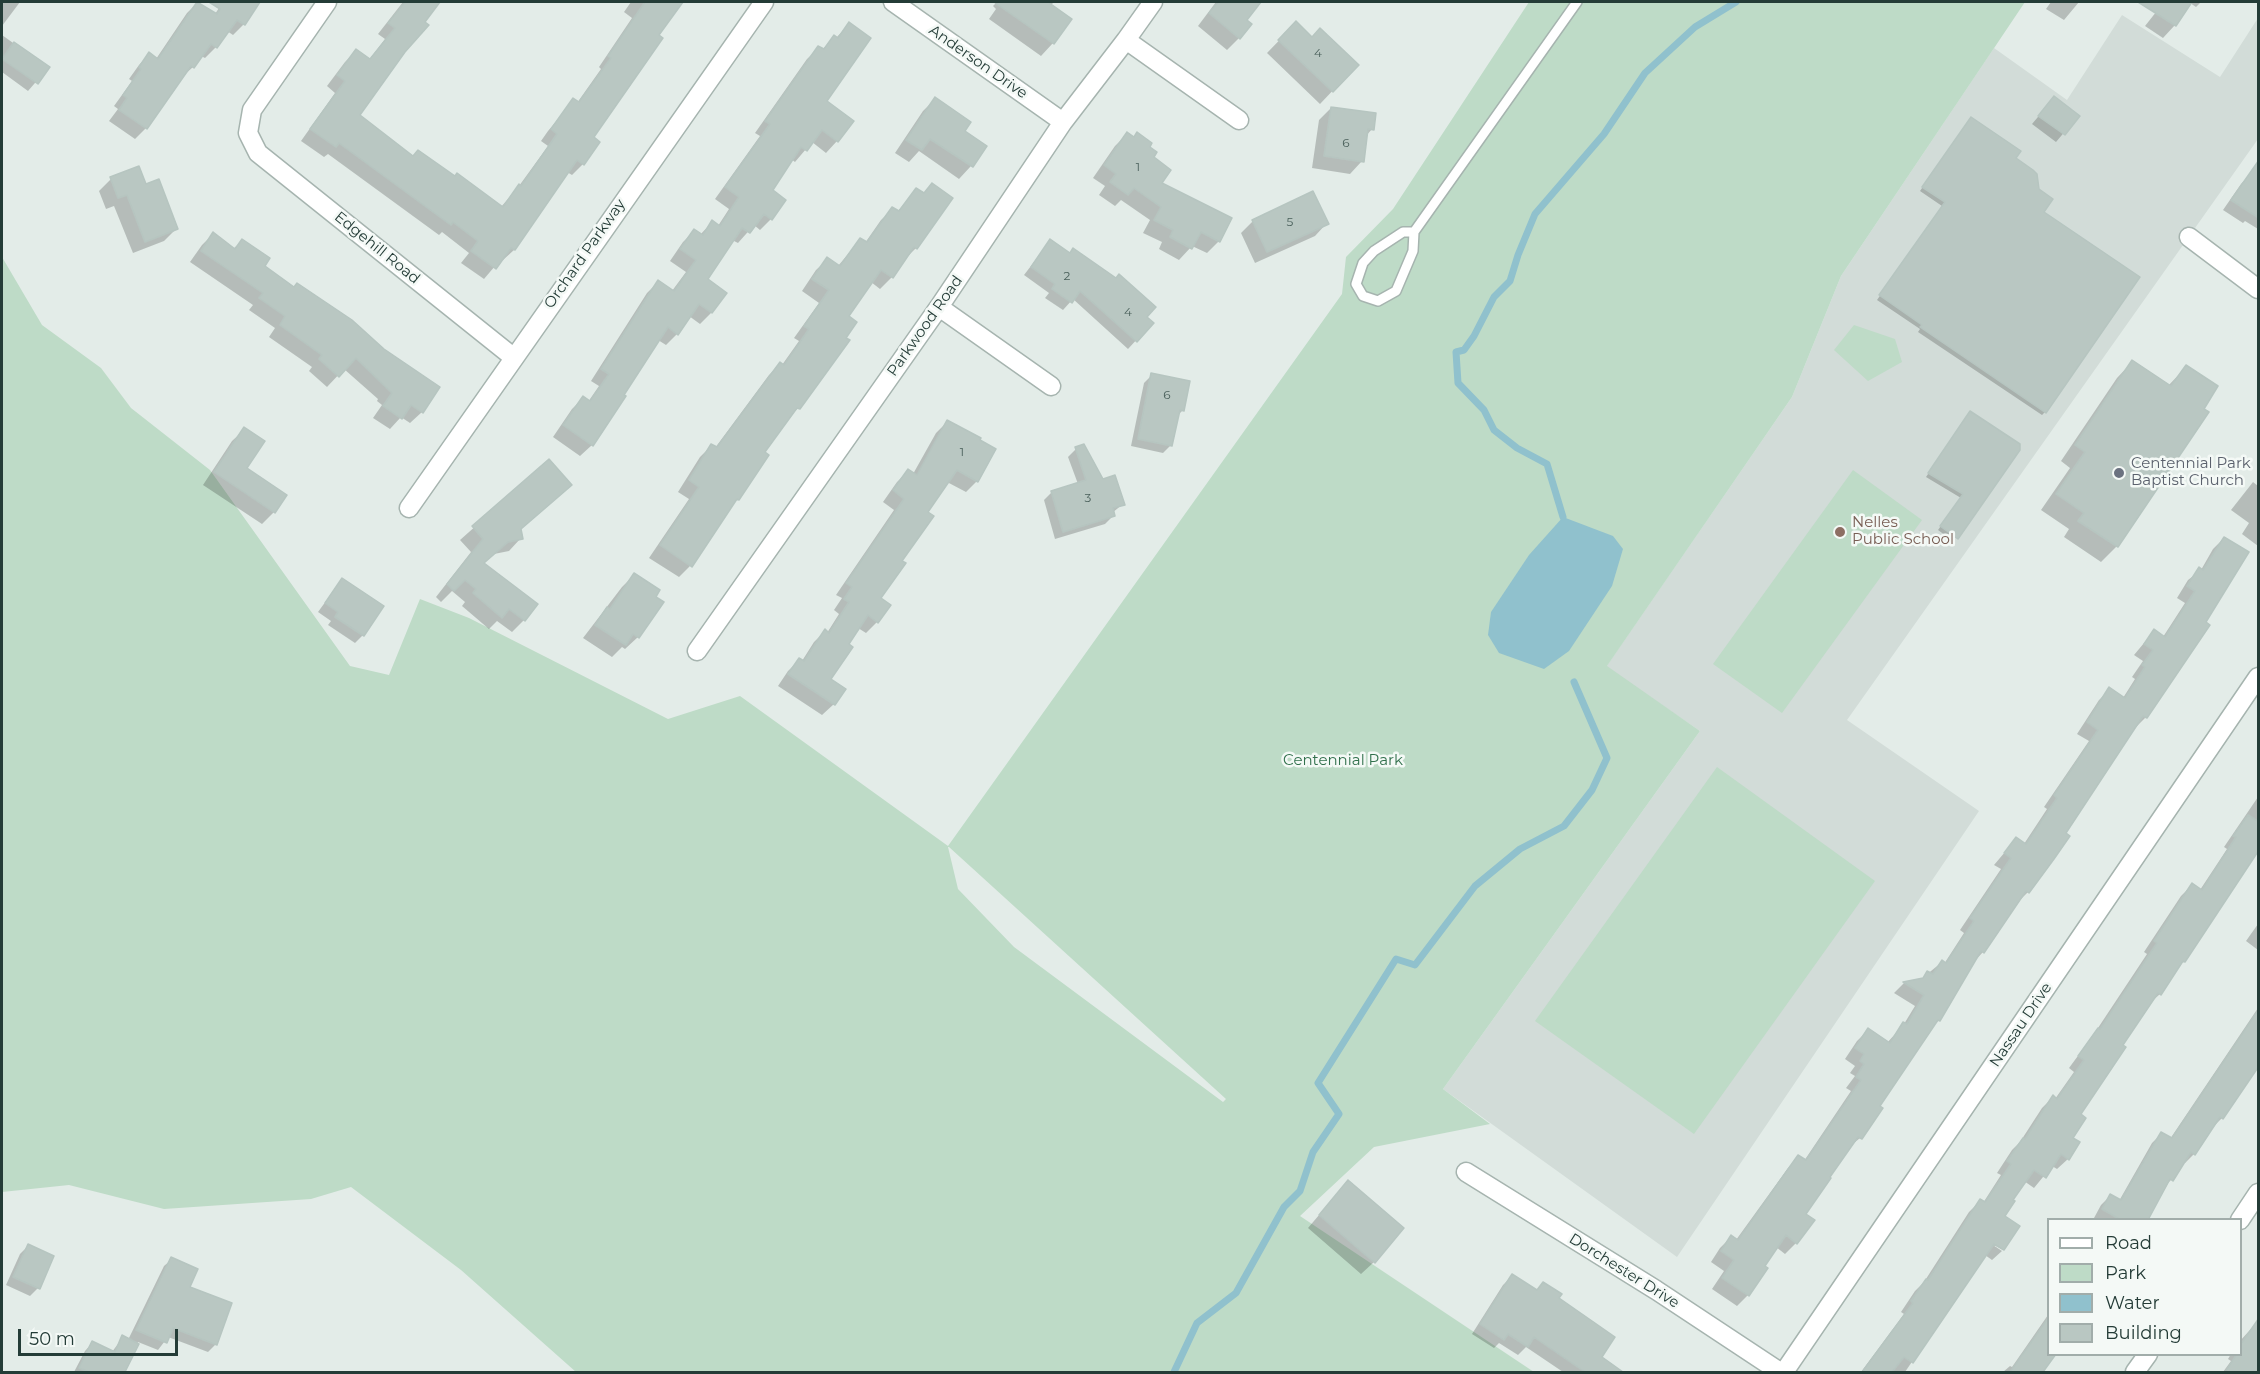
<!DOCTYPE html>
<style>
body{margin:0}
#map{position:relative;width:2260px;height:1374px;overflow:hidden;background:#e3ece8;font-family:Montserrat,sans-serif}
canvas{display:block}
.frame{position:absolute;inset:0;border:3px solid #243c37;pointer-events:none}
.legend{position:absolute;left:2047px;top:1218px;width:195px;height:138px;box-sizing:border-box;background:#f4f9f6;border:2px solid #a1adaa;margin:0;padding:8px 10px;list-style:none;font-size:18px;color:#243c37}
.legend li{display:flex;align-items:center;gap:12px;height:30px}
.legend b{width:30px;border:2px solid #a1adaa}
.scale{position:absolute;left:18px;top:1329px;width:160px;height:27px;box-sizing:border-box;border:3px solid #243c37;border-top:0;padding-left:8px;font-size:18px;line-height:21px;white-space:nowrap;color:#243c37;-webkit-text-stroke:4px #f4f9f6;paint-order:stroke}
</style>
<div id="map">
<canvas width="2260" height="1374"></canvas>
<div class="frame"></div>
<ul class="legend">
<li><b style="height:8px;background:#fff"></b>Road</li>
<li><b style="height:16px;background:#bedbc7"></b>Park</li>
<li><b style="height:16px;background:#90c1cd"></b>Water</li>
<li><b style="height:16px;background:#b9c7c2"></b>Building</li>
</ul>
<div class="scale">50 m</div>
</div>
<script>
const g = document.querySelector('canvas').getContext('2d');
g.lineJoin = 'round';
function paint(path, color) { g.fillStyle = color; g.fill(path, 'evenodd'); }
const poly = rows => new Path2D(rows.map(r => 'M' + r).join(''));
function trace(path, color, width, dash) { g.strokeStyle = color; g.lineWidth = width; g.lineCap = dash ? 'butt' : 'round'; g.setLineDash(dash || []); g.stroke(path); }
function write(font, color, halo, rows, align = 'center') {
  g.font = font + ' Montserrat,sans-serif'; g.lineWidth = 5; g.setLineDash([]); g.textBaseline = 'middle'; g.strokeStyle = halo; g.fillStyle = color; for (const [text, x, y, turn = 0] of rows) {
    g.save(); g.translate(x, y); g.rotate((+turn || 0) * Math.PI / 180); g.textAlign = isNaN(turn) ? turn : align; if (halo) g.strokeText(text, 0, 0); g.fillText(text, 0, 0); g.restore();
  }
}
const built = poly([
 [2122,15,2220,77,2258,18,2258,139,1847,720,1979,811,1677,1257,1443,1089,1700,731,1606,667,1792,397,1841,276,1994,48,2067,100]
]);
const green = poly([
 [1529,2,2025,2,1841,276,1792,397,1607,666,1700,731,1443,1089,1490,1124,1374,1147,1300,1216,1534,1372,576,1372,461,1270,351,1187,311,1199,164,1209,69,1185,2,1192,2,257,42,325,101,368,131,408,210,470,350,666,389,675,420,599,469,618,668,719,740,696,948,846,1342,294,1346,257,1393,209],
 [948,847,949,847,1226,1099,1223,1102,1014,947,958,889],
 [1854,325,1895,339,1902,362,1868,381,1834,350],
 [1853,470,1922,520,1782,713,1713,664],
 [1717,767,1875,881,1694,1134,1535,1021]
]);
const water = poly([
 [1563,517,1613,536,1623,549,1612,586,1569,651,1544,669,1499,653,1488,635,1491,612,1529,555]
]);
const shadow = poly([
 [2,2,20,2,2,26],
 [198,2,215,14,223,2,258,2,244,24,233,35,227,31,216,47,205,58,201,56,193,67,182,77,146,128,135,139,109,121,118,109,114,106,132,81,129,79,139,65,149,54,156,59,187,13],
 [403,2,439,2,357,115,413,157,501,207,519,186,548,146,541,141,548,131,574,100,577,103,601,69,599,67,632,18,624,12,631,2,680,2,592,138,598,142,583,164,572,175,567,172,514,250,503,260,501,259,484,279,461,263,469,253,442,232,439,235,328,154,324,157,301,141,335,93,327,86,345,62,356,51,369,60,385,39,378,34],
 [997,2,1051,2,1053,3,1051,5,1070,19,1053,43,1041,56,989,19,996,9,993,6],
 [1216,2,1248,2,1255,7,1244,21,1239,38,1227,50,1198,26],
 [2051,2,2079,2,2064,20,2046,9],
 [2164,2,2201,2,2196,7,2190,3,2175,25,2163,38,2145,26],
 [1296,23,1312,39,1357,65,1320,104,1267,53],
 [849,24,825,101,837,141,826,153,812,142,795,162,791,159,771,191,771,219,760,230,754,225,738,243,732,240,705,280,725,293,711,313,700,324,689,316,677,334,666,345,658,340,622,395,624,397,592,445,580,456,553,437,572,409,583,398,588,402,599,386,591,381,647,293,658,282,672,291,686,272,670,261,683,242,694,231,700,235,712,222,718,226,729,209,715,199,760,136,755,133,807,59,819,48,822,50,834,37,836,38],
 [2,35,48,68,28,91,2,72],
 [2054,98,2078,116,2056,142,2032,124],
 [935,99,963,132,985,146,971,166,959,179,919,151,909,162,895,153,923,111],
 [1331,108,1372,129,1366,136,1362,161,1350,174,1312,168,1319,120],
 [1968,122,2014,159,2042,212,2045,412,2042,415,1918,332,1920,329,1877,300,1942,206,1920,191],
 [1127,134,1148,148,1160,183,1219,241,1207,253,1192,246,1179,260,1159,249,1162,242,1143,233,1150,220,1121,200,1115,206,1099,195,1105,186,1093,178,1115,146],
 [2250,174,2258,179,2258,229,2245,221,2243,223,2223,210,2241,184],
 [111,179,145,186,177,228,164,241,133,253,114,206,106,209,99,191],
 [932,185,951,199,916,248,904,260,892,277,880,289,871,282,847,317,798,408,786,421,763,452,767,456,690,566,679,577,649,558,689,499,678,492,700,457,711,446,715,448,769,375,780,364,782,365,799,341,794,338,819,303,802,291,816,270,828,259,838,266,860,240,865,243,881,220,893,209,897,212,916,190,923,194],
 [1253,221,1327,223,1315,236,1255,263,1241,233],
 [213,234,233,249,242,241,263,267,422,412,410,423,401,417,390,429,373,418,382,405,377,401,378,399,344,369,327,387,309,371,312,367,269,337,275,328,249,310,253,305,190,262,202,245],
 [1050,241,1152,323,1128,349,1073,299,1063,310,1045,298,1049,293,1024,275],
 [2132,362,2168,386,2186,367,2202,409,2207,412,2117,546,2101,562,2064,537,2069,529,2041,510,2070,468,2061,461,2117,378],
 [1152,375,1183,410,1177,416,1171,445,1163,453,1131,446,1144,383],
 [1970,412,2019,444,1953,541,1938,530,1961,498,1926,477],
 [948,421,977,481,966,492,947,482,926,512,879,598,877,622,866,633,858,628,829,679,844,689,834,704,822,715,778,686,788,671,799,660,802,661,814,642,825,631,827,633,839,614,834,610,842,598,836,595,894,510,883,502,897,482,908,471,913,474,936,433],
 [245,429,245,469,274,512,262,524,203,485,232,441],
 [1076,449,1123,504,1112,513,1113,516,1105,524,1055,539,1044,500,1052,492,1078,484,1068,457],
 [549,461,520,530,521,538,509,551,494,554,483,564,524,620,512,632,497,621,489,629,462,606,465,602,452,591,441,602,436,597,471,552,460,540],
 [2253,482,2258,486,2258,546,2242,534,2249,523,2231,510],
 [2224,538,2146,717,2135,728,2064,833,2052,858,2028,892,2017,903,1983,952,1973,963,1939,1020,1931,1027,1878,1107,1881,1108,1860,1138,1848,1148,1804,1214,1796,1243,1785,1254,1776,1247,1748,1295,1737,1306,1712,1289,1724,1271,1711,1262,1720,1248,1731,1237,1736,1240,1788,1168,1798,1157,1804,1161,1851,1091,1846,1088,1855,1076,1850,1073,1855,1066,1845,1059,1857,1041,1868,1030,1887,1043,1904,1024,1915,1006,1894,993,1904,983,1920,980,1942,962,1944,964,1964,933,1960,930,2001,869,1994,865,2016,839,2024,844,2047,809,2044,807,2089,741,2077,734,2099,700,2110,689,2123,698,2135,679,2132,677,2143,661,2134,655,2154,631,2163,637,2185,603,2177,598,2188,580,2201,570,2213,549],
 [634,575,638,637,625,649,622,647,612,657,583,638,622,587],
 [342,579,382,607,363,635,355,643,328,625,331,621,318,612],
 [2258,797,2258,848,2183,961,2160,994,2149,1004,2078,1114,2071,1139,2068,1159,2057,1169,2052,1166,2034,1188,2024,1181,2011,1200,2003,1217,2018,1227,2003,1250,1987,1241,2002,1251,1992,1260,1985,1255,1905,1372,1861,1372,1904,1314,1901,1312,1915,1291,1924,1282,1969,1212,1980,1201,1983,1203,2001,1175,1997,1173,2012,1150,2020,1142,2042,1108,2053,1097,2055,1099,2074,1072,2069,1068,2094,1034,2147,954,2144,952,2181,896,2192,885,2200,890,2227,849,2224,847],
 [2258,924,2258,950,2246,941],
 [2258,1008,2258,1065,2222,1118,2213,1127,2194,1154,2185,1163,2183,1162,2171,1180,2163,1188,2146,1220,2094,1218,2101,1205,2110,1196,2119,1201,2152,1143,2161,1134,2170,1139],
 [1336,1195,1374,1262,1361,1274,1308,1228],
 [28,1246,38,1288,30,1296,6,1285,20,1254],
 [172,1259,188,1288,216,1344,208,1352,168,1337,158,1350,138,1342,124,1372,74,1372,85,1351,92,1343,112,1352,123,1337,128,1340,164,1266],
 [1512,1276,1536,1291,1543,1284,1557,1299,1600,1357,1621,1372,1563,1372,1526,1347,1518,1355,1499,1343,1494,1348,1472,1334,1503,1285],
 [2048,1315,2048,1354,2054,1354,2042,1372,2003,1372,2010,1366,2012,1367],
 [2258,1321,2258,1372,2223,1372,2231,1361,2228,1359,2231,1354,2240,1354,2240,1341]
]);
const stream = poly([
 [1563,517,1547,464,1517,448,1494,430,1484,410,1458,383,1456,352,1464,350,1474,336,1494,297,1510,281,1518,255,1535,214,1604,134,1645,73,1695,27,1736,2],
 [1174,1372,1197,1323,1236,1293,1284,1207,1300,1191,1313,1152,1339,1114,1318,1083,1396,959,1415,965,1475,886,1520,849,1564,826,1592,790,1607,758,1574,682]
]);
const building = poly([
 [197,2,217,14,220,9,209,2,260,2,245,25,237,20,217,48,211,44,194,68,191,66,147,129,119,110,127,98,123,95,141,69,139,67,149,52,158,59,197,2],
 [405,2,440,2,425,22,429,25,405,52,360,115,413,156,418,150,455,176,457,173,503,207,519,184,521,186,557,134,551,129,573,98,579,102,611,58,608,56,645,2,683,2,659,35,663,38,594,137,600,142,584,165,577,160,515,250,511,248,496,269,471,251,478,241,453,222,451,225,339,143,336,147,310,129,345,81,337,75,356,49,370,59,395,28,388,23,405,2],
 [994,2,1048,2,1072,19,1054,44,994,2],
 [1218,2,1261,2,1247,20,1252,24,1240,39,1209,13,1218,2],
 [2138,2,2192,2,2176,26,2138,2],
 [1296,21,1312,37,1320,28,1359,65,1333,92,1278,40,1296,21],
 [849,22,871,38,827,101,854,121,838,142,822,130,807,151,801,147,773,190,786,200,772,220,764,214,750,233,742,228,708,279,727,293,712,313,699,304,678,335,668,327,624,395,626,396,593,446,563,425,583,396,590,401,609,374,601,369,658,280,674,291,696,260,680,249,694,229,703,235,712,220,720,226,739,197,725,187,770,124,765,121,818,46,824,49,834,35,838,38,849,22],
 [14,42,50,67,38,84,2,59,14,42],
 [2054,96,2080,116,2065,135,2038,116,2054,96],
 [935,97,971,122,965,131,987,146,973,167,930,139,922,150,906,140,935,97],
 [1331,107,1376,113,1374,130,1368,129,1364,162,1324,156,1331,107],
 [1971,117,2021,151,2016,158,2033,170,2037,174,2039,189,2053,199,2044,212,2140,277,2046,413,1920,327,1922,325,1879,295,1945,202,1922,187,1971,117],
 [1127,132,1134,137,1137,132,1152,143,1150,147,1157,152,1154,157,1171,170,1162,183,1232,218,1220,242,1201,232,1192,249,1170,237,1173,230,1154,220,1161,207,1134,188,1128,195,1110,182,1116,174,1104,165,1127,132],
 [2259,160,2259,218,2231,200,2259,160],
 [139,166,146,184,159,179,178,229,145,242,127,195,118,198,110,177,139,166],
 [932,183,953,198,917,249,914,247,893,278,881,270,849,316,857,322,846,338,850,340,800,409,797,408,765,452,769,455,739,500,737,499,692,567,660,545,699,487,689,480,711,444,717,447,780,362,784,365,809,329,804,326,829,290,812,279,827,257,840,266,860,238,867,242,892,207,899,211,916,188,924,193,932,183],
 [1313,191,1329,224,1267,252,1252,220,1313,191],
 [213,232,235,249,242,239,270,258,265,266,294,287,297,283,352,320,384,349,440,387,423,413,411,405,402,419,383,406,392,393,356,358,339,377,319,359,322,355,280,325,285,316,259,298,263,293,201,251,213,232],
 [1050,239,1070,253,1073,248,1116,278,1119,274,1156,307,1147,317,1154,323,1137,342,1080,291,1072,303,1052,289,1055,284,1031,267,1050,239],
 [2132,360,2171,386,2186,365,2218,386,2204,409,2209,412,2118,547,2078,521,2084,513,2056,494,2085,452,2075,445,2132,360],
 [1151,373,1190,381,1184,411,1180,410,1172,446,1138,439,1151,373],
 [1970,411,2020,444,2020,450,1958,539,1940,526,1963,494,1928,473,1970,411],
 [947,420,981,438,980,440,996,449,978,482,957,470,928,512,934,516,902,561,906,563,881,598,891,605,878,623,868,615,849,644,853,647,831,679,846,689,835,705,788,674,799,658,804,661,825,629,829,633,849,602,844,599,852,587,846,583,904,499,893,490,908,469,917,475,947,420],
 [244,427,265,441,247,468,287,495,275,513,214,472,244,427],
 [1084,444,1103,479,1115,475,1125,505,1113,508,1115,516,1063,532,1051,491,1086,480,1075,447,1084,444],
 [549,459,572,485,521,529,523,539,508,542,484,563,538,604,525,621,509,609,502,618,473,593,476,589,465,580,454,591,447,584,483,539,472,526,549,459],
 [2224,537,2249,552,2206,622,2210,625,2147,718,2143,716,2066,833,2070,836,2054,859,2029,893,2026,891,1984,953,1981,951,1940,1021,1938,1020,1880,1106,1883,1108,1862,1139,1858,1137,1830,1177,1831,1178,1806,1214,1815,1220,1797,1244,1786,1235,1765,1266,1768,1268,1749,1296,1722,1278,1734,1260,1721,1251,1731,1235,1738,1240,1798,1155,1806,1160,1861,1080,1856,1077,1864,1064,1860,1061,1864,1054,1855,1048,1868,1028,1890,1043,1903,1022,1907,1024,1924,995,1903,982,1923,978,1927,971,1933,974,1942,960,1946,963,1974,921,1970,918,2011,858,2004,853,2016,837,2026,844,2057,798,2054,795,2098,730,2087,722,2109,687,2125,698,2145,667,2142,665,2153,650,2144,644,2154,629,2165,637,2195,591,2187,586,2199,567,2203,570,2224,537],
 [634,573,660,590,656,597,664,602,639,638,633,634,626,645,595,625,607,607,610,609,634,573],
 [342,578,384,606,364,636,335,617,338,612,325,603,342,578],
 [2248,815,2259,822,2259,850,2185,962,2183,961,2161,995,2158,993,2123,1045,2126,1047,2081,1114,2086,1118,2073,1138,2080,1142,2069,1160,2061,1154,2046,1178,2034,1170,2013,1200,2015,1201,2005,1216,2020,1226,2004,1250,1994,1244,1913,1363,1904,1357,1892,1372,1862,1372,1913,1303,1911,1301,1926,1279,1928,1280,1980,1199,1985,1202,2011,1164,2007,1161,2023,1138,2025,1139,2053,1095,2057,1099,2084,1060,2078,1056,2098,1028,2100,1029,2157,943,2154,941,2192,883,2202,890,2236,837,2233,836,2248,815],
 [2259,1009,2259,1066,2223,1119,2220,1117,2195,1155,2191,1152,2173,1181,2170,1179,2148,1220,2121,1220,2102,1209,2110,1194,2121,1200,2161,1132,2172,1138,2259,1009],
 [1348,1180,1404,1228,1375,1263,1319,1215,1348,1180],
 [28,1244,54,1256,40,1289,13,1277,28,1244],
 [171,1257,198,1269,190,1287,232,1303,217,1345,173,1328,167,1343,136,1330,171,1257],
 [1512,1274,1537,1290,1543,1282,1562,1294,1559,1298,1615,1337,1602,1357,1623,1372,1585,1372,1534,1337,1528,1347,1508,1334,1504,1340,1480,1324,1512,1274],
 [2049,1317,2049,1354,2056,1354,2043,1372,2010,1372,2049,1317],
 [2259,1318,2259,1372,2225,1372,2237,1354,2241,1354,2241,1344,2259,1318],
 [122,1335,139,1344,125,1372,89,1372,79,1368,92,1341,115,1352,122,1335]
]);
const service = poly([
 [1414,232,1403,232,1374,251,1363,263,1356,284,1363,296,1378,301,1396,291,1413,251,1414,232,1577,2]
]);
const minor = poly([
 [327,2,252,110,248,133,258,153,513,357],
 [893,2,1063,122],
 [1126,40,1239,120],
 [2189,237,2258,289],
 [939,307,1051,386],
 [409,508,764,2],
 [697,651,939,307,1063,122,1126,40,1153,2],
 [1466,1172,1656,1290,1780,1372],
 [2240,1220,2258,1193],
 [1784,1372,2258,677],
 [2135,1372,2148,1354]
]);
const markers = [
 [2119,473,6,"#6b7280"],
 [1840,532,6,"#8d6e63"]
];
const numberNames = [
 ["4",1318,53],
 ["6",1346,143],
 ["1",1138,167],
 ["5",1290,222],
 ["2",1067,276],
 ["4",1128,312],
 ["6",1167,395],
 ["1",962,452],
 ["3",1088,498]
];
const streetNames = [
 ["Anderson Drive",978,62,35],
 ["Edgehill Road",377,248,39],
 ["Orchard Parkway",585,254,-55],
 ["Parkwood Road",925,326,-55],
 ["Nassau Drive",2021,1025,-56],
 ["Dorchester Drive",1624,1271,32]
];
const worshipNames = [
 ["Centennial Park",2131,464],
 ["Baptist Church",2131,481]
];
const educationNames = [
 ["Nelles",1852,523],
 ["Public School",1852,540]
];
const parkNames = [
 ["Centennial Park",1343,761]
];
paint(built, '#d2dcd8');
paint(green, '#bedbc7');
paint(water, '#90c1cd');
paint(shadow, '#0003');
trace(stream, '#90c1cd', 7);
paint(building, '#b9c7c2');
trace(building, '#b6c5c0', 1.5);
trace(service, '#a6b4af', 12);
trace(minor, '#a6b4af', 21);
trace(service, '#fff', 9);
trace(minor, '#fff', 18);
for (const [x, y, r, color] of markers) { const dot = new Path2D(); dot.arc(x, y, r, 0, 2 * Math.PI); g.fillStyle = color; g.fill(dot); trace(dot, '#f4f9f6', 2); }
write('12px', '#495f5a', null, numberNames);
write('15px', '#243c37', '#f4f9f6', streetNames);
write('15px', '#5b616d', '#f4f9f6', worshipNames, 'left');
write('15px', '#785e54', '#f4f9f6', educationNames, 'left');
write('15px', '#31704c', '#f4f9f6', parkNames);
</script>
